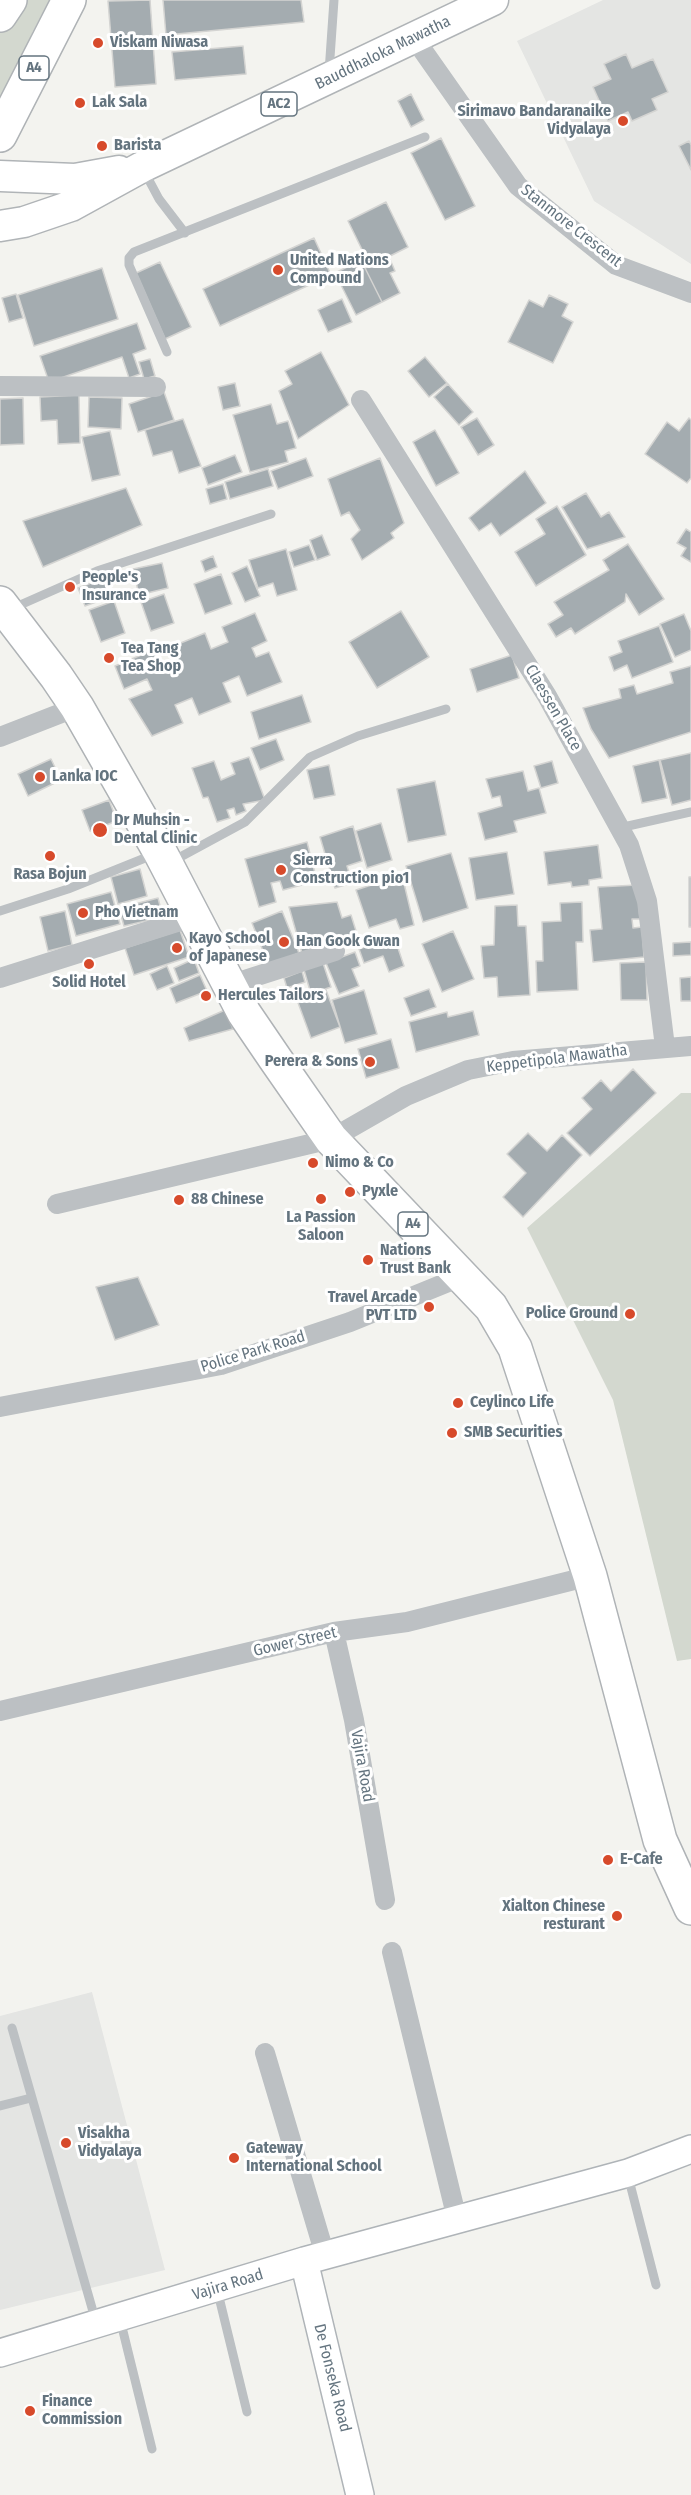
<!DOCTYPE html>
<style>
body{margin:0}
canvas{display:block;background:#f3f3ef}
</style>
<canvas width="691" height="2495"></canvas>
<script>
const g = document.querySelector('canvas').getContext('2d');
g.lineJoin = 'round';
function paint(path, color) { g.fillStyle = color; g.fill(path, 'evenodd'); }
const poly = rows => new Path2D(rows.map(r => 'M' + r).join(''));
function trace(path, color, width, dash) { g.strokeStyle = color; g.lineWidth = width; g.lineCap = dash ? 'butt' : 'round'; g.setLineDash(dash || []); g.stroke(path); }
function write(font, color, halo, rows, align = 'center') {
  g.font = font + ' "Fira Sans Condensed",sans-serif'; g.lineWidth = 6; g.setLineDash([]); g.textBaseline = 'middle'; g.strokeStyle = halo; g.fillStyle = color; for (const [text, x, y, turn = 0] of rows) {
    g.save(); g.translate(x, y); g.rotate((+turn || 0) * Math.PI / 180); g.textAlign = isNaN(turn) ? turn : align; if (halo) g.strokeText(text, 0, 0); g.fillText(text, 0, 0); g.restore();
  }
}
const built = poly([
 [603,0,691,0,691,264,594,201,517,41],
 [92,1992,165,2270,0,2310,0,2016]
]);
const green = poly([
 [17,0,50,0,33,31,0,105,0,28],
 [681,1093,691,1093,691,1659,677,1661,613,1400,527,1228]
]);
const building = poly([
 [150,0,156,84,115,87,108,1,150,0],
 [163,0,301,0,304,22,166,35,163,0],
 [243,46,246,74,175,80,172,52,243,46],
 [626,54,632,68,653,59,668,92,652,99,657,110,632,121,628,112,608,121,593,87,611,79,604,64,626,54],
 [411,94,424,120,411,127,398,101,411,94],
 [441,138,475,206,445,220,411,153,441,138],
 [689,141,691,145,691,170,679,146,689,141],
 [386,202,408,247,370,266,348,221,386,202],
 [314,238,331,275,220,326,203,289,314,238],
 [389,257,395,271,390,273,400,293,382,302,365,268,389,257],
 [361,260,382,302,356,315,335,273,361,260],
 [160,262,191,327,165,339,136,273,160,262],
 [102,268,118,319,34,346,18,295,102,268],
 [16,294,23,318,9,322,2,298,16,294],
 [549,295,568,304,562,316,573,322,553,363,508,342,529,300,543,307,549,295],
 [342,299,352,322,328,332,318,310,342,299],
 [137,323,146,349,133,354,140,374,129,378,122,357,49,382,40,356,137,323],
 [321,352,349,405,298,439,279,391,292,384,285,371,321,352],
 [425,357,447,383,429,397,408,371,425,357],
 [150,359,155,376,144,379,139,362,150,359],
 [235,383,240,406,223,410,218,387,235,383],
 [448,384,473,412,459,425,434,397,448,384],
 [164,392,174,420,138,432,129,404,164,392],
 [79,395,80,443,58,444,57,420,41,421,40,397,79,395],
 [89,397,122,398,121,429,88,427,89,397],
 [23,398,24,444,0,445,0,399,23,398],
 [271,404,277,424,288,421,296,448,285,451,288,462,250,472,233,415,271,404],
 [477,418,494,445,478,455,461,427,477,418],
 [689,418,691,420,691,478,687,483,645,454,667,422,679,431,689,418],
 [183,419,201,466,179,473,172,451,153,456,145,430,183,419],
 [435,430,459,473,436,486,413,442,435,430],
 [110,431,120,475,92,481,82,437,110,431],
 [235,455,242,472,208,485,202,468,235,455],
 [306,458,313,476,278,489,271,471,306,458],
 [380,458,404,523,391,533,394,538,362,560,351,539,360,530,349,512,341,516,328,479,380,458],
 [268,469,273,486,230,499,225,482,268,469],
 [525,471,546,503,500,536,491,523,479,531,469,518,525,471],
 [223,484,227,499,210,504,206,489,223,484],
 [126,488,142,525,43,567,23,521,126,488],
 [586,493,601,517,609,512,625,537,587,549,562,507,586,493],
 [557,506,586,555,536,586,515,552,545,534,536,519,557,506],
 [686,529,691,532,691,562,681,556,686,548,677,543,686,529],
 [322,535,330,555,317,560,310,540,322,535],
 [628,544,664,599,639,615,626,594,625,602,575,634,571,628,556,637,548,624,563,615,554,602,609,570,603,560,628,544],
 [309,545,315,560,294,567,289,552,309,545],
 [286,549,297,590,277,596,273,583,258,588,249,560,286,549],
 [213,556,217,567,205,572,201,561,213,556],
 [162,563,168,588,139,595,133,569,162,563],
 [247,566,260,596,245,602,232,573,247,566],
 [221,574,232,604,205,614,194,584,221,574],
 [104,578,110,597,85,606,78,588,104,578],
 [164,594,174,623,151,631,141,602,164,594],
 [114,601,125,633,101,642,89,610,114,601],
 [401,611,429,657,377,688,349,642,401,611],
 [255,613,267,641,252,648,256,657,269,652,282,682,247,696,239,676,223,683,231,702,199,715,192,698,175,705,183,723,152,736,129,699,152,690,147,679,124,689,115,666,153,650,164,670,179,664,171,647,205,633,211,649,228,642,222,627,255,613],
 [684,614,691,631,691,650,675,657,660,624,684,614],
 [659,626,673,662,632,678,627,665,614,671,609,657,622,652,618,641,659,626],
 [512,655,519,678,477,692,470,669,512,655],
 [691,666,691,732,609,758,591,729,583,708,621,698,619,689,634,685,637,694,673,683,670,672,691,666],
 [302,695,311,722,259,739,251,712,302,695],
 [276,739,284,760,260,770,251,748,276,739],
 [691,753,691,800,672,805,660,760,691,753],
 [249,757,265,800,243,804,246,811,236,815,234,808,227,810,230,818,217,822,208,797,203,798,192,768,214,761,221,780,235,774,231,763,249,757],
 [51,759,61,780,28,796,18,774,51,759],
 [659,760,667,798,642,803,633,766,659,760],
 [552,761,558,783,541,788,534,766,552,761],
 [329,765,335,795,314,799,307,770,329,765],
 [523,771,528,791,539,788,546,813,514,821,517,832,485,840,478,813,502,806,500,796,492,798,486,779,523,771],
 [435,781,446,835,408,842,397,789,435,781],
 [109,800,117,821,90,831,82,810,109,800],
 [381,823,392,860,367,868,356,831,381,823],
 [353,826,362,861,347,866,352,883,335,888,320,837,353,826],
 [307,842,317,881,283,890,280,881,271,883,276,902,259,907,245,859,307,842],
 [598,845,602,878,589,880,589,885,572,887,571,882,548,885,544,852,598,845],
 [507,852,514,894,476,900,469,858,507,852],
 [451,853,468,908,423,922,406,866,451,853],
 [140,869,147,896,118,904,111,877,140,869],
 [402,875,414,925,400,929,396,919,369,928,356,890,402,875],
 [689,877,691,877,691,927,689,927,689,877],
 [637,885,640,919,632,919,633,928,642,927,644,957,593,962,590,930,602,929,598,887,637,885],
 [111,892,120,924,76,936,67,904,111,892],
 [158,898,163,917,124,926,119,908,158,898],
 [337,902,342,918,351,915,357,934,302,953,289,907,337,902],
 [582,902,583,942,576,942,578,990,537,992,536,961,543,961,542,922,561,921,560,903,582,902],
 [517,905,518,926,526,926,530,995,498,997,497,977,484,978,481,946,494,945,495,906,517,905],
 [65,911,72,945,48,951,40,917,65,911],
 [282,911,299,953,269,966,252,923,282,911],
 [180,930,189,957,134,975,125,948,180,930],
 [453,931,474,979,442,992,422,944,453,931],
 [394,936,404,966,389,972,383,956,364,963,359,949,394,936],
 [691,942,691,955,673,956,673,943,691,942],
 [355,952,360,966,352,969,359,986,339,994,326,963,355,952],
 [194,959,199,973,179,981,174,968,194,959],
 [646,962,647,1000,621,1000,620,963,646,962],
 [323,963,331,987,311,994,304,970,323,963],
 [167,966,174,983,157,990,150,974,167,966],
 [302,971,305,982,287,988,284,978,302,971],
 [200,975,207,991,176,1003,170,988,200,975],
 [691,977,691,1001,681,1001,680,978,691,977],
 [429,989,436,1007,411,1016,404,998,429,989],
 [326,990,340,1027,311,1038,297,1000,326,990],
 [364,990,377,1034,345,1043,332,1000,364,990],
 [225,1010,233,1029,189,1041,184,1028,225,1010],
 [473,1011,479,1035,416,1052,409,1022,447,1012,448,1017,473,1011],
 [391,1039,399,1068,366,1078,358,1049,391,1039],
 [633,1069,656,1093,590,1156,567,1133,592,1109,582,1098,601,1080,611,1091,633,1069],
 [528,1133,547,1151,562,1135,582,1155,523,1217,503,1197,526,1173,507,1154,528,1133],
 [138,1277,159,1325,115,1340,96,1287,138,1277]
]);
const lane = poly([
 [329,72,334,0],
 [143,169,159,199,185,233],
 [167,352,129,265,129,258,134,252,425,137],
 [11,609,97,571,271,514],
 [619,828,691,812],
 [171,862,245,822,310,757,358,736,446,709],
 [0,911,68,889,155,854],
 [12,2028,96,2322],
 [0,2106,31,2098],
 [628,2176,656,2285],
 [217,2289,247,2412],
 [120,2319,152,2449]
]);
const street = poly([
 [414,38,518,186,616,265,691,293],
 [0,386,156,387],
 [361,400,547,696,629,845,647,901,665,1047],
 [0,737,77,707],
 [0,978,193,917],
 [229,985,335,951],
 [57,1204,331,1139,406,1096,468,1070,513,1061,691,1046],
 [0,1407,221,1365,350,1322,463,1276],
 [334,1632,354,1720,385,1900],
 [0,1711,334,1632,407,1622,590,1576],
 [392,1952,457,2219],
 [265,2053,325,2255]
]);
const secondary = poly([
 [304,2261,360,2495],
 [0,2353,304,2261,628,2173,691,2149]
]);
const primary = poly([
 [0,176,75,179,119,171],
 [0,226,24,222,71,206,142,167,493,0]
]);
const highway = poly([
 [0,15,10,0],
 [0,135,69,0],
 [0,603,56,676,77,707,160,852,244,1013,276,1060,331,1139,491,1307,515,1348,590,1576,660,1840,691,1908]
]);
const markers = [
 [98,43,6,"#d74a2b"],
 [80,103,6,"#d74a2b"],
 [623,121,6,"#d74a2b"],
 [102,146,6,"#d74a2b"],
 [278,270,6,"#d74a2b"],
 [70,587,6,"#d74a2b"],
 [109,658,6,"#d74a2b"],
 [40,777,6,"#d74a2b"],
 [100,830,8,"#d74a2b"],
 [50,856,6,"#d74a2b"],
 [281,870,6,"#d74a2b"],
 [83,913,6,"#d74a2b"],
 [284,942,6,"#d74a2b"],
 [177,948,6,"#d74a2b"],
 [89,964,6,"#d74a2b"],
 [206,996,6,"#d74a2b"],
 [370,1062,6,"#d74a2b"],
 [313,1163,6,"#d74a2b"],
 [350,1192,6,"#d74a2b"],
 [321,1199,6,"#d74a2b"],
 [179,1200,6,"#d74a2b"],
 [368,1260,6,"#d74a2b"],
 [429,1307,6,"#d74a2b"],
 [630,1314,6,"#d74a2b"],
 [458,1403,6,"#d74a2b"],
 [452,1433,6,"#d74a2b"],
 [608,1860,6,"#d74a2b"],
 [617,1916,6,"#d74a2b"],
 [66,2143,6,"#d74a2b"],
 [234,2158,6,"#d74a2b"],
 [30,2411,6,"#d74a2b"]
];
const shields = [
 [34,68,30],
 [279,104,36],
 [413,1224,30]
];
const shieldNames = [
 ["A4",34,68],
 ["AC2",279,104],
 ["A4",413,1224]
];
const poiNames = [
 ["Viskam Niwasa",110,43],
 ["Lak Sala",92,103],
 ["Sirimavo Bandaranaike",611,112,"right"],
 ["Vidyalaya",611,130,"right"],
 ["Barista",114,146],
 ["United Nations",290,261],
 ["Compound",290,279],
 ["People's",82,578],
 ["Insurance",82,596],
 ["Tea Tang",121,649],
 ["Tea Shop",121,667],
 ["Lanka IOC",52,777],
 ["Dr Muhsin -",114,821],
 ["Dental Clinic",114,839],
 ["Sierra",293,861],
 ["Construction pio1",293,879],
 ["Rasa Bojun",50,875,"center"],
 ["Pho Vietnam",95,913],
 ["Kayo School",189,939],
 ["of Japanese",189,957],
 ["Han Gook Gwan",296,942],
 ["Solid Hotel",89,983,"center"],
 ["Hercules Tailors",218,996],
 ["Perera & Sons",358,1062,"right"],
 ["Nimo & Co",325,1163],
 ["Pyxle",362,1192],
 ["88 Chinese",191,1200],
 ["La Passion",321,1218,"center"],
 ["Saloon",321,1236,"center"],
 ["Nations",380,1251],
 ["Trust Bank",380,1269],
 ["Travel Arcade",417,1298,"right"],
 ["PVT LTD",417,1316,"right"],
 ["Police Ground",618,1314,"right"],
 ["Ceylinco Life",470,1403],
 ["SMB Securities",464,1433],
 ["E-Cafe",620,1860],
 ["Xialton Chinese",605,1907,"right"],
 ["resturant",605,1925,"right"],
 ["Visakha",78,2134],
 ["Vidyalaya",78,2152],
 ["Gateway",246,2149],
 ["International School",246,2167],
 ["Finance",42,2402],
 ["Commission",42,2420]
];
const streetNames = [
 ["Bauddhaloka Mawatha",383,53,-26],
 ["Stanmore Crescent",571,226,38],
 ["Claessen Place",553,708,60],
 ["Keppetipola Mawatha",557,1059,-7],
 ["Police Park Road",253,1352,-17],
 ["Gower Street",295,1642,-13],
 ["Vajira Road",362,1766,80],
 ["Vajira Road",228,2285,-17],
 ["De Fonseka Road",332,2378,76]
];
paint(built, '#e4e5e3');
paint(green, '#d3d8cf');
paint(building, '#a4acb0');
trace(building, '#d4d4d2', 1.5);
trace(secondary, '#afb4b8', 30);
trace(primary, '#b0b4b7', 33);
trace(highway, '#afb3b6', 36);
trace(lane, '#bcc0c3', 9);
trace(street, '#bcc0c3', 20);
trace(secondary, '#fff', 27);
trace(primary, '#fff', 30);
trace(highway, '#fff', 33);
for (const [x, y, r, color] of markers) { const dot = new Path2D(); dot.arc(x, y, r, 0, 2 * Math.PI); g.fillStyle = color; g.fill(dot); trace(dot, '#fff', 2); }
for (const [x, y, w] of shields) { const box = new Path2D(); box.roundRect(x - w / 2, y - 12, w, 24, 4.5); g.fillStyle = '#fff'; g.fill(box); trace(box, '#64747f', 1.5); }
write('bold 15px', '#64747f', null, shieldNames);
write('bold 16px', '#64747f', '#fff', poiNames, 'left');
write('16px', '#64747f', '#fff', streetNames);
</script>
